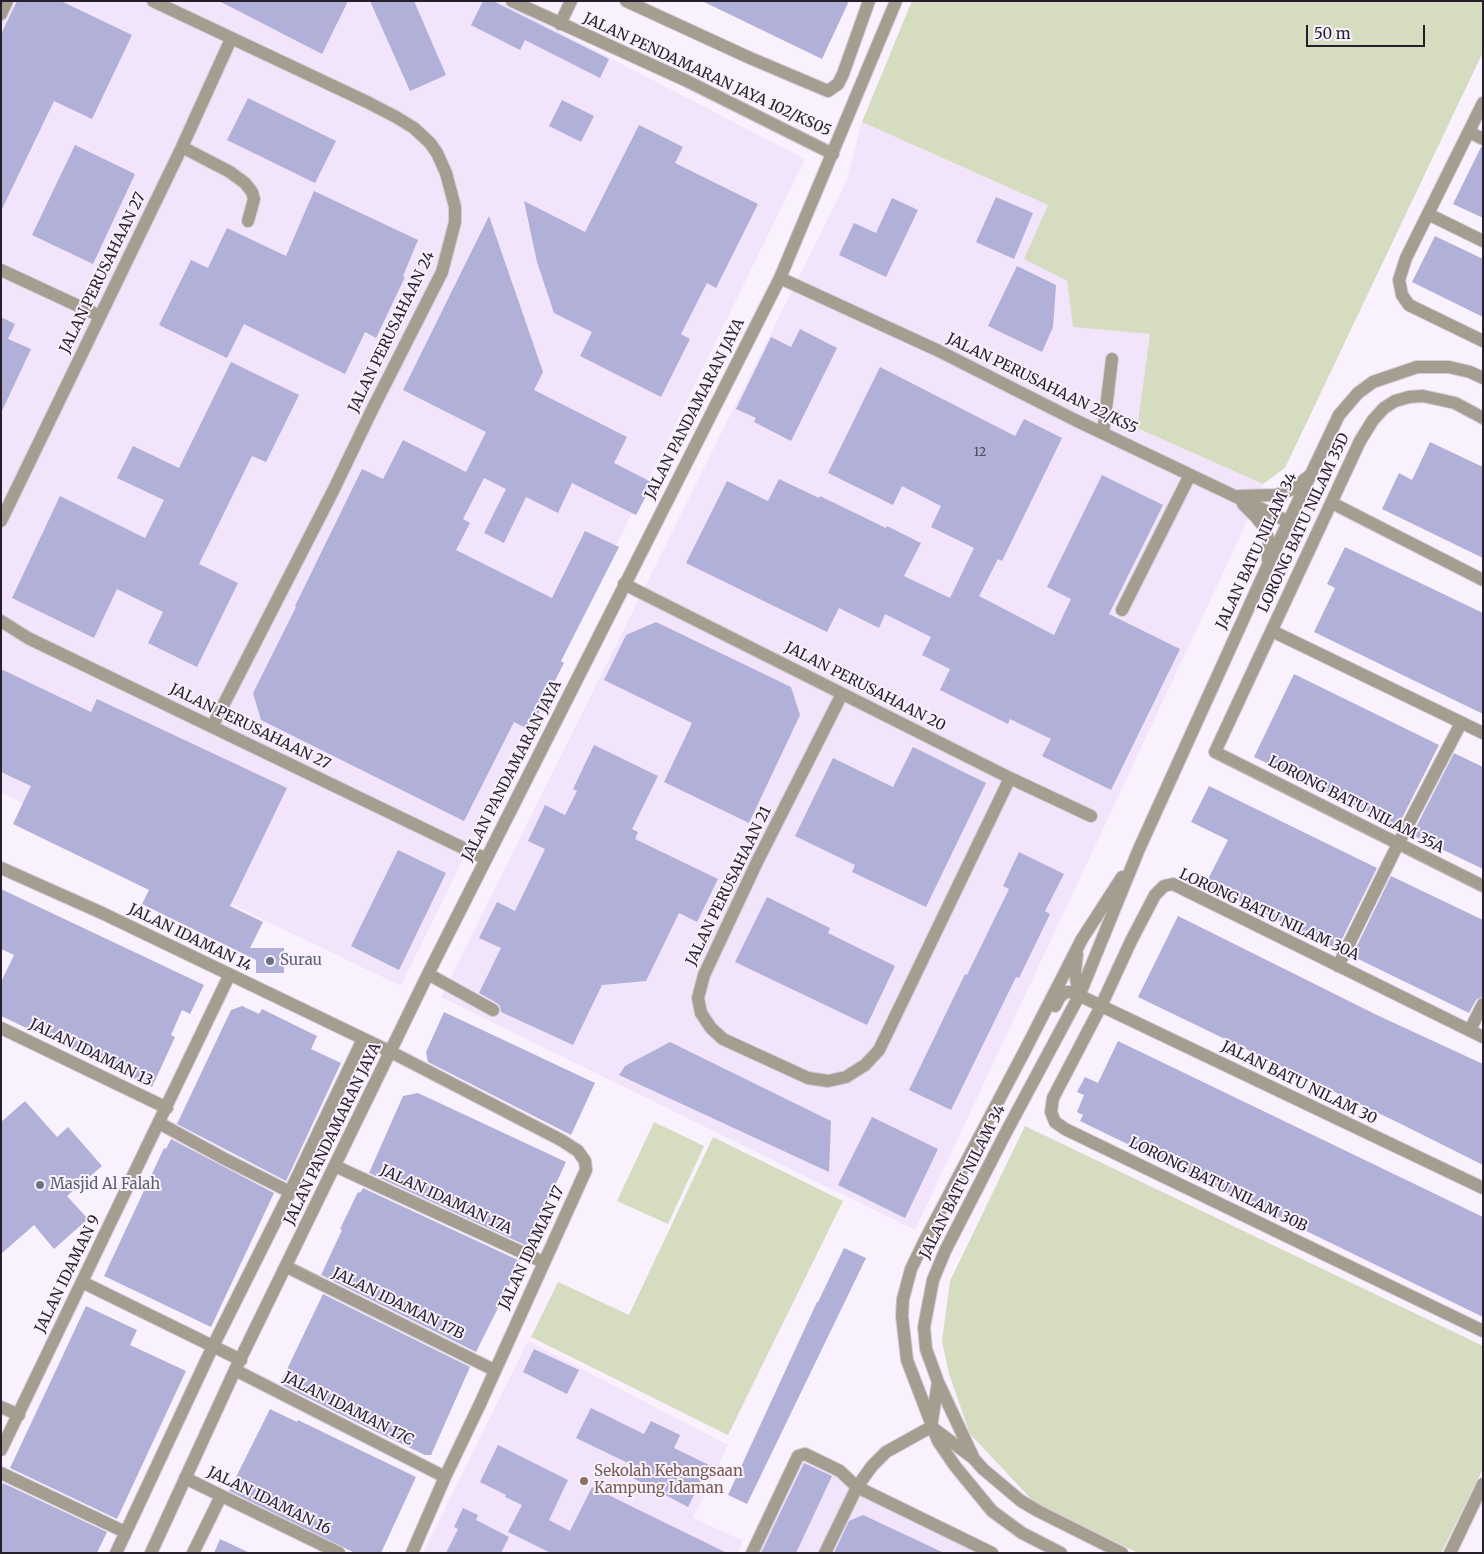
<!DOCTYPE html>
<style>
body{margin:0}
#map{position:relative;width:1484px;height:1554px;overflow:hidden;background:#f9f2fe;font-family:Merriweather,serif}
canvas{display:block}
.frame{position:absolute;inset:0;border:2px solid #261f2b;pointer-events:none}
.scale{position:absolute;left:1306px;top:25px;width:119px;height:22px;box-sizing:border-box;border:2px solid #261f2b;border-top:0;padding-left:6px;font-size:15px;line-height:18px;white-space:nowrap;color:#261f2b;-webkit-text-stroke:4px #f9f2fe;paint-order:stroke}
</style>
<div id="map">
<canvas width="1484" height="1554"></canvas>
<div class="frame"></div>
<div class="scale">50 m</div>
</div>
<script>
const g = document.querySelector('canvas').getContext('2d');
g.lineJoin = 'round';
function paint(path, color) { g.fillStyle = color; g.fill(path, 'evenodd'); }
const poly = rows => new Path2D(rows.map(r => 'M' + r).join(''));
function trace(path, color, width, dash) { g.strokeStyle = color; g.lineWidth = width; g.lineCap = dash ? 'butt' : 'round'; g.setLineDash(dash || []); g.stroke(path); }
function write(font, color, halo, rows, align = 'center') {
  g.font = font + ' Merriweather,serif'; g.lineWidth = 4; g.setLineDash([]); g.textBaseline = 'middle'; g.strokeStyle = halo; g.fillStyle = color; for (const [text, x, y, turn = 0] of rows) {
    g.save(); g.translate(x, y); g.rotate((+turn || 0) * Math.PI / 180); g.textAlign = isNaN(turn) ? turn : align; if (halo) g.strokeText(text, 0, 0); g.fillText(text, 0, 0); g.restore();
  }
}
const built = poly([
 [1,1,500,1,805,159,401,986,1,793],
 [862,122,1048,205,1067,281,1073,326,1150,334,1137,428,1263,484,1238,541,915,1230,441,997,846,182],
 [528,1341,728,1445,693,1518,743,1541,737,1553,423,1553],
 [801,1458,843,1479,981,1553,755,1553]
]);
const green = poly([
 [912,1,1483,1,1483,52,1285,468,1263,484,1137,428,1150,334,1073,327,1067,281,1024,259,1048,205,862,122],
 [654,1122,704,1146,668,1224,617,1201],
 [1025,1126,1483,1346,1483,1469,1441,1553,1138,1553,1034,1502,970,1434,949,1374,942,1341,950,1281],
 [713,1137,843,1201,728,1435,531,1337,558,1282,629,1315]
]);
const building = poly([
 [17,1,61,1,132,35,92,119,54,101,1,211,1,34],
 [219,1,348,1,322,54],
 [370,1,414,1,446,75,410,91],
 [483,1,493,1,609,59,600,78,525,40,520,50,471,25],
 [702,1,849,1,822,59],
 [248,98,336,141,315,183,227,140],
 [562,100,594,116,581,142,549,126],
 [639,125,683,147,675,163,758,204,716,288,707,283,681,334,690,339,661,397,580,356,592,332,554,313,537,262,524,201,585,232],
 [75,145,135,174,93,264,32,235],
 [1481,147,1483,147,1483,218,1453,204],
 [314,191,418,240,403,276,405,277,376,338,365,332,345,374,244,324,227,358,159,325,191,260,208,268,227,228,286,256],
 [996,197,1033,213,1014,259,976,242],
 [892,198,918,210,886,277,839,255,854,223,876,233],
 [489,216,543,372,534,390,627,437,614,463,653,483,636,515,572,483,558,513,526,497,504,543,484,533,506,489,484,478,463,519,470,523,456,550,552,598,585,531,619,547,561,661,564,663,530,730,514,722,464,821,261,720,253,693,296,607,295,606,362,469,383,479,403,440,466,472,486,432,403,390],
 [1435,236,1483,259,1483,317,1412,282],
 [1017,266,1056,285,1053,327,1042,352,988,326],
 [1,317,15,324,8,339,31,349,1,413],
 [800,329,837,348,791,441,754,422,756,418,736,409,771,337,791,347],
 [231,362,299,395,266,462,252,456,199,564,238,583,197,667,148,643,163,612,117,589,94,638,12,598,60,496,145,538,164,500,117,478,133,446,179,468],
 [880,367,1015,436,1024,419,1062,438,1002,561,998,559,979,596,1054,635,1071,599,1047,587,1102,475,1163,505,1109,614,1180,649,1111,790,1042,756,1051,739,1010,719,1008,724,940,690,950,669,922,655,931,637,885,614,879,628,839,608,827,632,686,563,727,481,768,501,779,479,819,498,820,496,886,528,887,526,921,543,904,576,950,598,974,548,931,527,941,506,902,486,893,505,828,473],
 [1430,442,1483,467,1483,558,1382,509,1399,473,1412,480],
 [1345,547,1483,613,1483,714,1314,632,1335,588,1327,584],
 [656,622,791,687,800,715,749,823,664,782,692,723,604,680,626,635],
 [1,669,91,712,97,699,287,788,230,906,263,922,250,948,284,948,284,973,256,973,256,960,142,904,149,890,13,824,31,786,1,772],
 [1294,674,1439,745,1398,826,1254,757],
 [594,745,658,776,632,829,638,832,635,839,718,879,697,922,679,913,646,981,602,985,573,1045,501,1012,500,1006,497,1003,479,993,501,948,479,938,497,902,515,911,545,849,528,841,545,805,565,815,577,791,573,789],
 [913,747,986,783,926,907,852,872,855,865,795,836,833,758,893,787],
 [1454,753,1483,767,1483,869,1412,835],
 [1209,786,1377,868,1337,949,1205,885,1228,840,1191,822],
 [398,850,446,873,399,970,351,946],
 [1019,852,1064,874,1045,911,1050,914,1019,978,1016,977,951,1110,909,1090,965,974,967,975,1009,889,1003,886],
 [1391,876,1483,920,1483,996,1476,1000,1469,1013,1352,956],
 [1,889,204,985,190,1014,182,1010,171,1035,175,1037,152,1087,1,1016,1,982,14,955,1,949],
 [767,897,830,928,828,933,895,966,867,1025,735,962],
 [1178,916,1379,1016,1483,1064,1483,1165,1399,1123,1138,997],
 [242,1006,259,1014,262,1009,317,1036,311,1049,341,1063,286,1181,177,1124,231,1010],
 [444,1012,595,1083,571,1135,428,1062,426,1052],
 [1118,1041,1483,1217,1483,1317,1080,1121,1083,1115,1077,1112,1084,1095,1077,1092,1085,1077,1098,1083],
 [670,1042,831,1121,829,1172,619,1075,625,1066],
 [418,1093,566,1162,527,1246,369,1173,403,1096],
 [25,1101,57,1137,68,1127,102,1166,67,1196,88,1219,54,1249,34,1225,1,1254,1,1122],
 [872,1117,938,1149,905,1218,838,1185],
 [171,1139,274,1193,211,1327,104,1276,164,1148,166,1149],
 [363,1188,520,1261,501,1304,500,1304,476,1352,321,1275,342,1230,340,1229,358,1192,360,1193],
 [844,1248,866,1258,747,1504,728,1495,817,1302,818,1302],
 [323,1294,470,1367,431,1455,425,1455,364,1426,280,1384],
 [86,1306,137,1330,130,1345,186,1371,117,1519,10,1468],
 [534,1349,579,1370,567,1394,523,1372],
 [591,1408,644,1434,651,1421,680,1435,674,1448,709,1465,688,1507,625,1474,630,1464,576,1438],
 [270,1409,297,1422,298,1420,416,1477,381,1553,355,1553,229,1491],
 [498,1445,568,1480,549,1520,570,1531,592,1487,727,1553,551,1553,508,1532,522,1505,505,1497,506,1495,480,1482],
 [804,1463,832,1476,796,1553,761,1553],
 [3,1483,107,1532,97,1553,1,1553,1,1487],
 [463,1508,478,1515,476,1520,509,1537,501,1553,446,1553,458,1529,454,1527],
 [863,1515,908,1536,944,1553,834,1553,849,1521],
 [220,1539,250,1553,214,1553]
]);
const minor = poly([
 [153,1,367,102,396,117,414,128,430,143,437,153,446,173,455,207,455,222,442,272,372,410,333,491,212,727],
 [512,1,687,81,833,154],
 [626,1,750,58,828,91,838,84,843,74,869,1],
 [1,14,7,1],
 [560,24,571,1],
 [1483,103,1406,258,1399,280,1402,295,1409,305,1483,341],
 [1469,132,1483,139],
 [182,147,230,172,245,183,252,192,254,199,248,221],
 [1428,214,1483,241],
 [1,270,100,316],
 [780,278,939,351,1075,420,1289,522],
 [1483,418,1455,403,1423,396,1409,397,1395,401,1384,408,1373,420,1360,441,1215,752,1483,886],
 [1103,433,1112,359],
 [1239,496,1276,495,1293,489,1309,476],
 [1332,503,1483,580],
 [1243,504,1255,516,1264,527,1269,541,1268,560],
 [1,521,182,147,231,39],
 [624,584,1010,778,1091,816],
 [1122,610,1190,475],
 [1,621,28,638,486,859],
 [1272,631,1483,733],
 [842,694,757,862,704,975,698,998,701,1013,711,1028,723,1039,808,1078,828,1081,846,1077,865,1065,879,1050,1010,778],
 [1,868,102,913,391,1052,561,1140,578,1151,585,1161,586,1170,480,1404,445,1477,412,1553],
 [1077,954,1075,972,1079,996],
 [1338,966,1398,844,1461,723],
 [428,974,493,1010],
 [1055,1006,1059,998,1065,992,1072,992,1483,1188],
 [1,1028,167,1108],
 [1470,1030,1483,1004],
 [1483,1037,1173,884,1164,886,1155,895,1131,941,1101,1006,1053,1098,1051,1112,1055,1122,1065,1129,1483,1331],
 [159,1123,223,1158,290,1192],
 [335,1166,543,1262],
 [287,1267,494,1370],
 [82,1282,241,1360],
 [235,1370,445,1477],
 [1,1407,19,1415],
 [931,1427,938,1382],
 [933,1428,973,1458],
 [1,1450,229,976],
 [1,1473,125,1532],
 [185,1478,339,1553],
 [116,1553,213,1346,290,1192,363,1039],
 [151,1553,235,1370,428,974,780,278,896,1],
 [193,1553,221,1496],
 [752,1553,798,1456,805,1454,840,1471,857,1487,992,1553],
 [825,1553,857,1487,872,1466,886,1452,931,1427],
 [1061,1553,1022,1533,992,1511,955,1466,938,1441,907,1360,902,1316,903,1299,911,1269,924,1242,1022,1056,1082,939,1122,877],
 [1122,1553,1038,1511,1021,1501,983,1469,974,1459,938,1382,926,1349,924,1327,933,1280,945,1251,1003,1138,1079,996,1139,849,1267,567,1339,415,1358,393,1373,382,1417,367,1449,367,1470,372,1483,378],
 [1450,1553,1483,1484]
]);
const markers = [
 [270,961,5,"#6b7280"],
 [40,1185,5,"#6b7280"],
 [584,1481,5,"#8d6e63"]
];
const numberNames = [
 ["12",980,453]
];
const streetNames = [
 ["JALAN PENDAMARAN JAYA 102/KS05",707,75,25],
 ["JALAN PERUSAHAAN 27",103,273,-64],
 ["JALAN PERUSAHAAN 24",392,332,-64],
 ["JALAN PERUSAHAAN 22/KS5",1042,384,26],
 ["JALAN PANDAMARAN JAYA",695,409,-63],
 ["LORONG BATU NILAM 35D",1304,523,-65],
 ["JALAN BATU NILAM 34",1257,551,-65],
 ["JALAN PERUSAHAAN 20",865,687,27],
 ["JALAN PERUSAHAAN 27",250,727,26],
 ["JALAN PANDAMARAN JAYA",512,771,-63],
 ["LORONG BATU NILAM 35A",1356,805,27],
 ["JALAN PERUSAHAAN 21",729,886,-64],
 ["LORONG BATU NILAM 30A",1269,915,25],
 ["JALAN IDAMAN 14",190,938,26],
 ["JALAN IDAMAN 13",91,1053,26],
 ["JALAN BATU NILAM 30",1299,1083,26],
 ["JALAN PANDAMARAN JAYA",333,1134,-64],
 ["JALAN BATU NILAM 34",963,1182,-63],
 ["LORONG BATU NILAM 30B",1218,1185,26],
 ["JALAN IDAMAN 17A",446,1200,25],
 ["JALAN IDAMAN 17",532,1248,-65],
 ["JALAN IDAMAN 9",68,1274,-64],
 ["JALAN IDAMAN 17B",398,1304,26],
 ["JALAN IDAMAN 17C",348,1409,27],
 ["JALAN IDAMAN 16",269,1501,26]
];
const worshipNames = [
 ["Surau",280,961],
 ["Masjid Al Falah",50,1185]
];
const educationNames = [
 ["Sekolah Kebangsaan",594,1472],
 ["Kampung Idaman",594,1489]
];
paint(built, '#f2e4fb');
paint(green, '#d5dcc0');
paint(building, '#b1b0d8');
trace(minor, '#d3ccd8', 14);
trace(minor, '#a59d90', 12);
for (const [x, y, r, color] of markers) { const dot = new Path2D(); dot.arc(x, y, r, 0, 2 * Math.PI); g.fillStyle = color; g.fill(dot); trace(dot, '#f9f2fe', 2); }
write('12px', '#494356', null, numberNames);
write('15px', '#261f2b', '#f9f2fe', streetNames);
write('15px', '#5b616d', '#f9f2fe', worshipNames, 'left');
write('15px', '#785e54', '#f9f2fe', educationNames, 'left');
</script>
